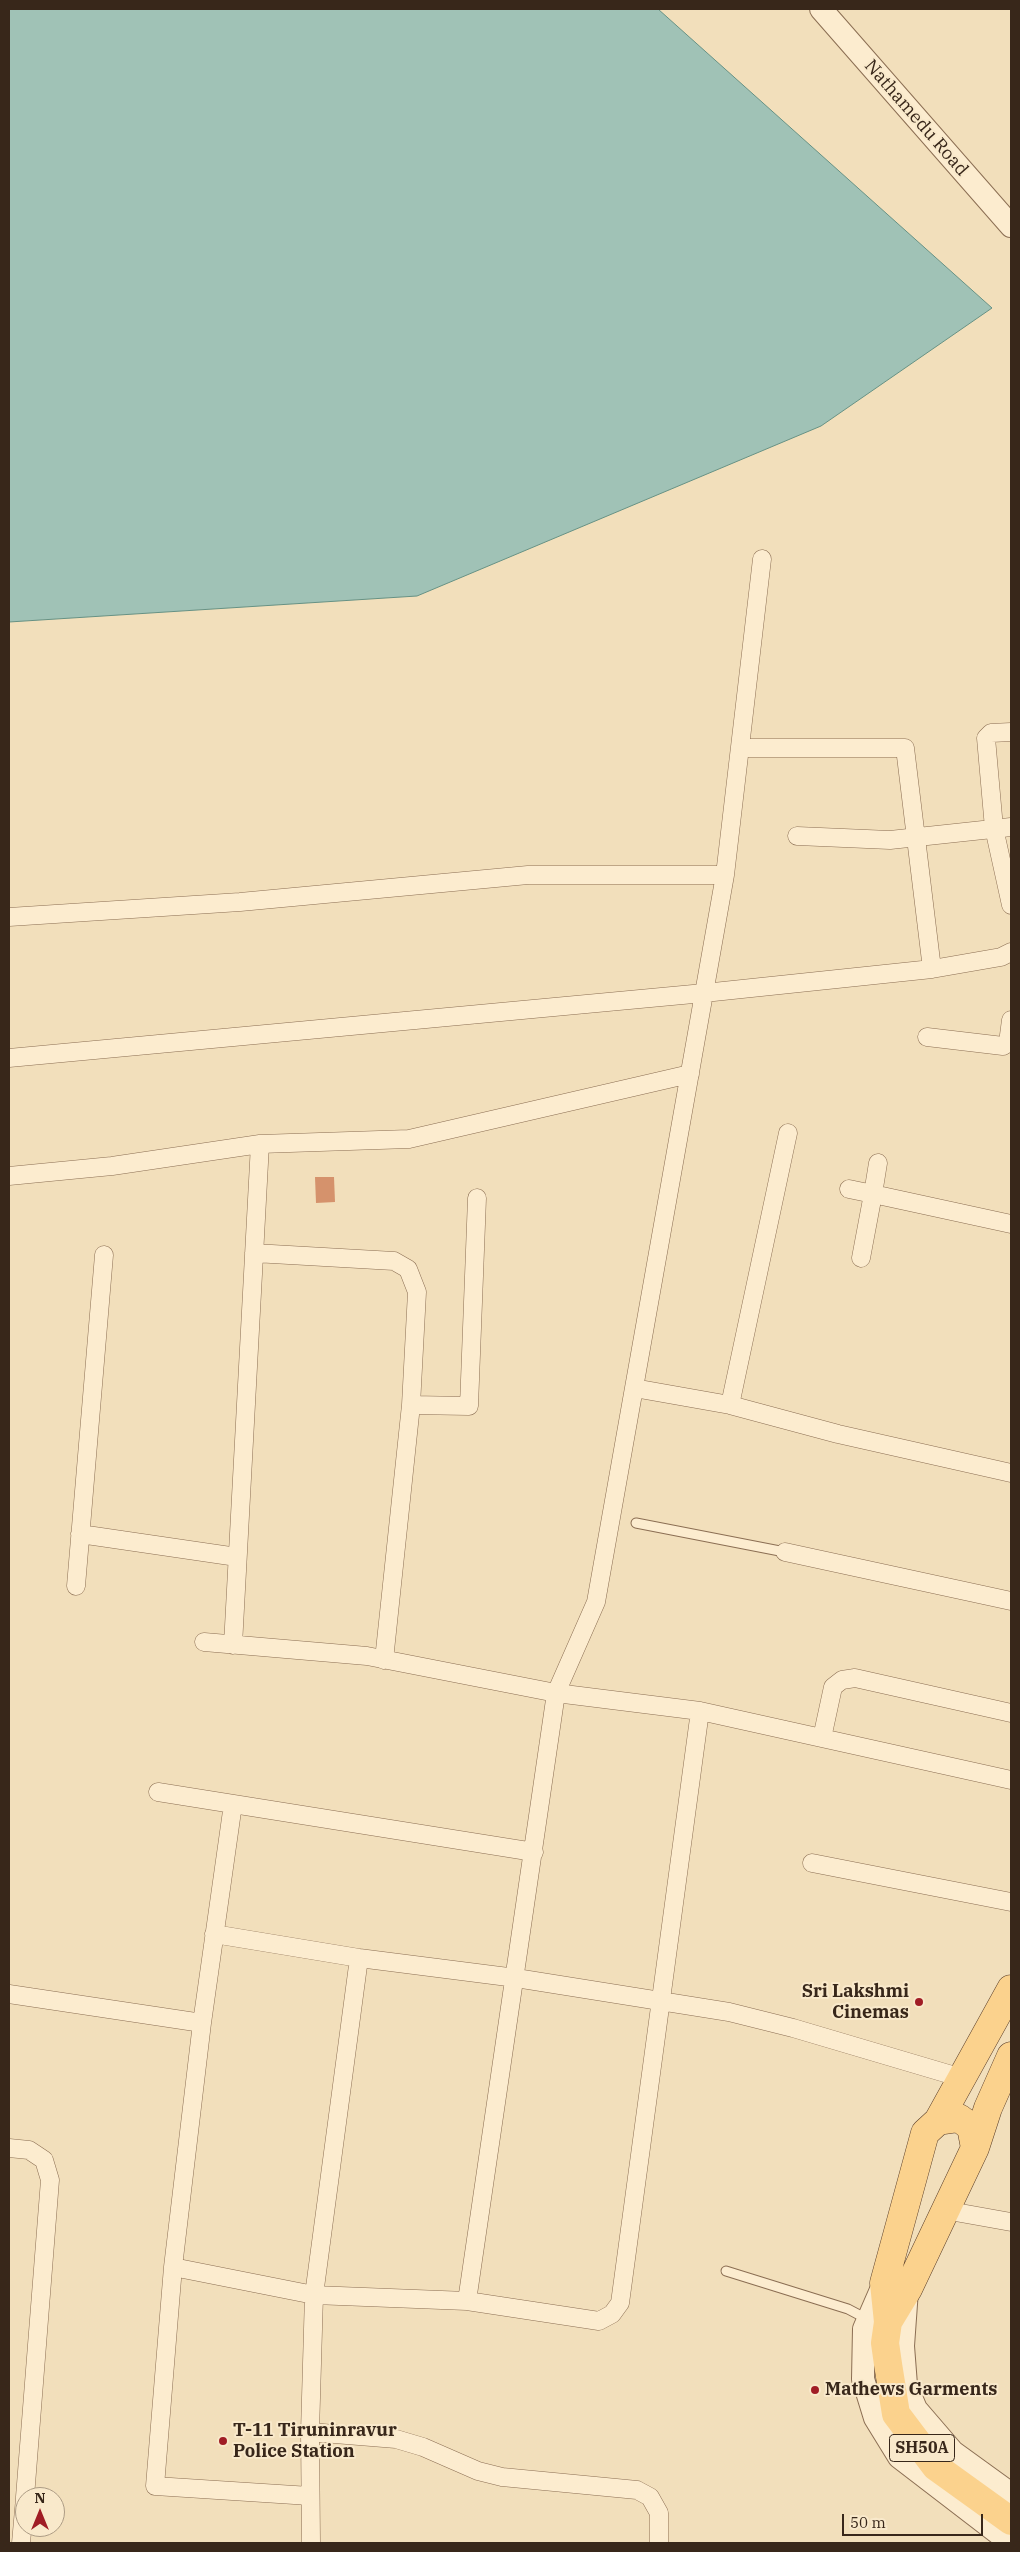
<!DOCTYPE html>
<style>
body{margin:0}
#map{position:relative;width:1020px;height:2552px;overflow:hidden;background:#f2dfbb;font-family:"IBM Plex Serif",serif}
canvas{display:block}
.frame{position:absolute;inset:0;border:10px solid #38271a;pointer-events:none}
.north{position:absolute;left:15px;top:2487px;width:50px;height:50px;box-sizing:border-box;background:#f9e9cb;border:1px solid #ac9b84;border-radius:50%;rotate:0deg;font-size:14px;font-weight:700;line-height:20px;text-align:center;color:#38271a}
.north::after{content:'';display:block;margin:auto;width:18px;height:22px;background:#a01d25;clip-path:polygon(50% 0,100% 100%,50% 72%,0 100%)}
.scale{position:absolute;left:842px;top:2514px;width:141px;height:22px;box-sizing:border-box;border:2px solid #38271a;border-top:0;padding-left:6px;font-size:15px;line-height:18px;white-space:nowrap;color:#38271a;-webkit-text-stroke:4px #f9e9cb;paint-order:stroke}
</style>
<div id="map">
<canvas width="1020" height="2552"></canvas>
<div class="frame"></div>
<div class="north">N</div>
<div class="scale">50 m</div>
</div>
<script>
const g = document.querySelector('canvas').getContext('2d');
g.lineJoin = 'round';
function paint(path, color) { g.fillStyle = color; g.fill(path, 'evenodd'); }
const poly = rows => new Path2D(rows.map(r => 'M' + r).join(''));
function trace(path, color, width, dash) { g.strokeStyle = color; g.lineWidth = width; g.lineCap = dash ? 'butt' : 'round'; g.setLineDash(dash || []); g.stroke(path); }
function write(font, color, halo, rows, align = 'center') {
  g.font = font + ' "IBM Plex Serif",serif'; g.lineWidth = 4; g.setLineDash([]); g.textBaseline = 'middle'; g.strokeStyle = halo; g.fillStyle = color; for (const [text, x, y, turn = 0] of rows) {
    g.save(); g.translate(x, y); g.rotate((+turn || 0) * Math.PI / 180); g.textAlign = isNaN(turn) ? turn : align; if (halo) g.strokeText(text, 0, 0); g.fillText(text, 0, 0); g.restore();
  }
}
const water = poly([
 [9,9,658,9,992,308,821,426,417,596,9,622,9,9]
]);
const building = poly([
 [315,1177,334,1177,335,1202,316,1203]
]);
const service = poly([
 [636,1523,785,1552],
 [726,2271,848,2309,867,2319]
]);
const minor = poly([
 [1011,732,991,733,986,738,994,828,1011,905],
 [740,748,905,748,932,969],
 [797,836,890,840,1011,827],
 [9,917,240,902,528,875,725,875],
 [927,1037,1003,1046,1008,1043,1011,1020],
 [9,1058,704,993,932,969,1001,957,1011,952],
 [9,1176,112,1166,260,1144,409,1139,690,1074],
 [849,1189,873,1194,878,1163],
 [254,1253,394,1261,408,1269,417,1292,411,1405,384,1660],
 [861,1258,873,1194,1011,1224],
 [634,1388,730,1405,838,1434,1011,1473],
 [411,1405,469,1406,477,1198],
 [730,1405,788,1133],
 [80,1534,237,1557],
 [785,1552,1011,1601],
 [76,1586,104,1255],
 [204,1642,367,1656,556,1693,700,1711,1011,1780],
 [233,1645,260,1144],
 [822,1738,833,1687,842,1680,855,1678,1011,1713],
 [158,1792,534,1852],
 [233,1804,202,2023,173,2267,155,2486,310,2496],
 [812,1863,1011,1902],
 [214,1934,359,1958,516,1978,729,2012,793,2028,962,2078],
 [9,1994,202,2023],
 [9,2148,29,2150,44,2160,50,2180,25,2497],
 [944,2210,1011,2222],
 [173,2267,314,2295,359,1958],
 [467,2301,599,2321,612,2314,620,2303,700,1711],
 [310,2432,396,2439,423,2447,478,2471,502,2477,637,2490,650,2497,659,2513,659,2543],
 [21,2543,25,2498],
 [311,2543,310,2432,314,2295,467,2301,556,1693,596,1602,725,875,762,559]
]);
const tertiary = poly([
 [821,9,1011,226],
 [884,2283,864,2329,863,2379,875,2418,899,2457,1011,2543],
 [907,2290,903,2346,906,2385,916,2409,953,2452,1011,2494]
]);
const primary = poly([
 [938,2121,1011,1989],
 [975,2148,988,2108,1011,2056],
 [888,2322,908,2289,975,2148,971,2127,959,2118,938,2121,925,2133,884,2283,888,2322,885,2343,888,2364,896,2414,936,2467,1011,2521]
]);
const markers = [
 [919,2002,5,"#a01d25"],
 [815,2390,5,"#a01d25"],
 [223,2441,5,"#a01d25"]
];
const shields = [
 [922,2448,65]
];
const shieldNames = [
 ["SH50A",922,2448]
];
const streetNames = [
 ["Nathamedu Road",916,118,49]
];
const poiNames = [
 ["Sri Lakshmi",909,1992,"right"],
 ["Cinemas",909,2013,"right"],
 ["Mathews Garments",825,2390],
 ["T-11 Tiruninravur",233,2431],
 ["Police Station",233,2452]
];
paint(water, '#a0c2b6');
trace(water, '#669184', 1);
paint(building, '#d5926c');
trace(service, '#8b6e53', 11);
trace(minor, '#8b6e53', 19);
trace(tertiary, '#8b6e53', 24);
trace(primary, '#583c28', 29);
trace(service, '#fceccf', 9);
trace(minor, '#fceccf', 18);
trace(tertiary, '#fceccf', 22);
trace(primary, '#fbd28d', 28);
for (const [x, y, r, color] of markers) { const dot = new Path2D(); dot.arc(x, y, r, 0, 2 * Math.PI); g.fillStyle = color; g.fill(dot); trace(dot, '#f9e9cb', 2); }
for (const [x, y, w] of shields) { const box = new Path2D(); box.roundRect(x - w / 2, y - 13.5, w, 27, 4); g.fillStyle = '#f9e9cb'; g.fill(box); trace(box, '#38271a', 1); }
write('bold 16px', '#38271a', null, shieldNames);
write('18px', '#38271a', '#f9e9cb', streetNames);
write('bold 18px', '#38271a', '#f9e9cb', poiNames, 'left');
</script>
